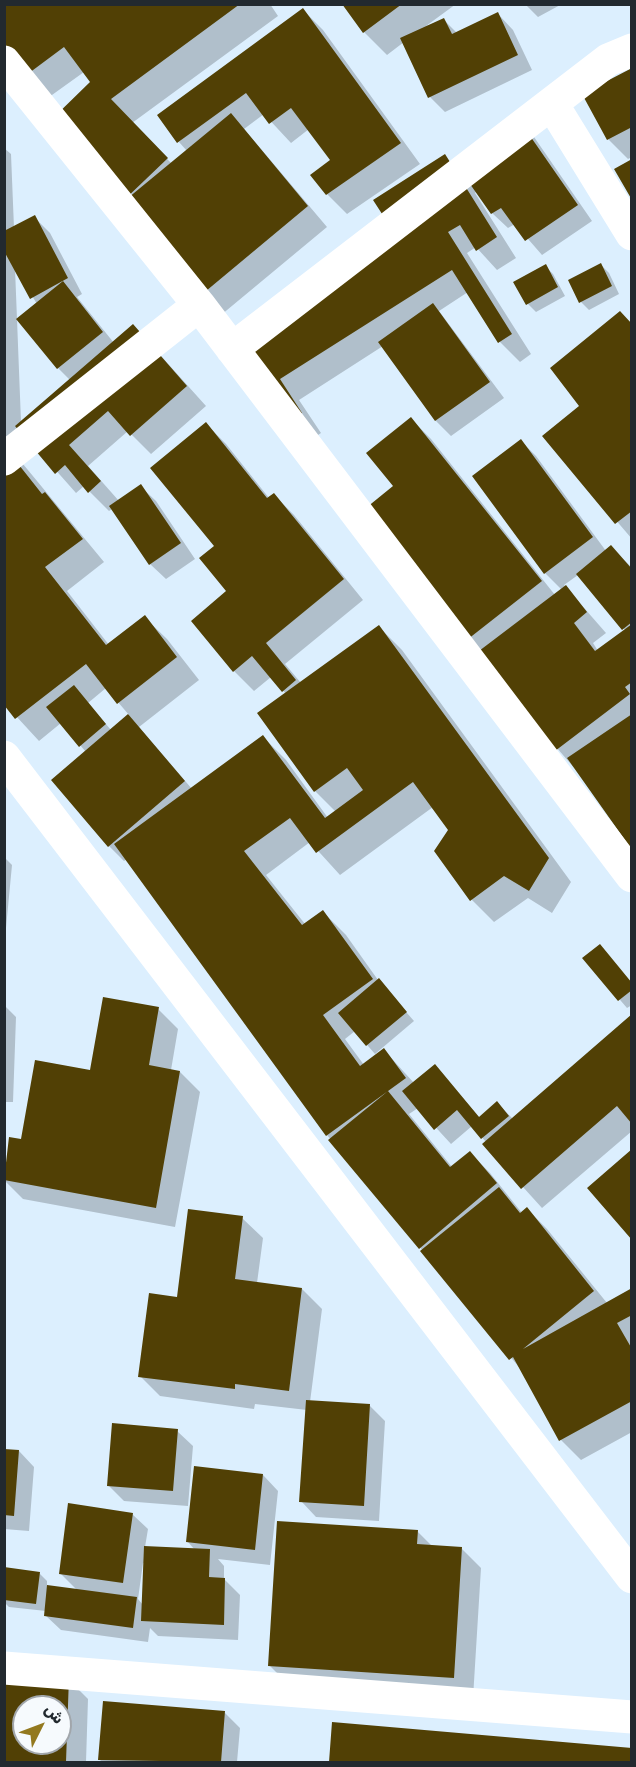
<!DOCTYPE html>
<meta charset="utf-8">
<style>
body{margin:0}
#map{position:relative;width:636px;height:1767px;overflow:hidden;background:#dceffe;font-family:Rubik,Cairo,sans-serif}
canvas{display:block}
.frame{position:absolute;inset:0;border:6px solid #22292f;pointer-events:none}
.north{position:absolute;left:12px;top:1695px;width:60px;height:60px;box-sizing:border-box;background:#f6fafd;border:2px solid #a1a6ab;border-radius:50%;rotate:48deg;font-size:16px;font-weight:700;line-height:24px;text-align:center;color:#22292f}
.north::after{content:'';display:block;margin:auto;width:21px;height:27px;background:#93791f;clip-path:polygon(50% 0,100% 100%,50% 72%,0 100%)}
</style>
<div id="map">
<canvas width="636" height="1767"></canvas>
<div class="frame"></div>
<div class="north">ش</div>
</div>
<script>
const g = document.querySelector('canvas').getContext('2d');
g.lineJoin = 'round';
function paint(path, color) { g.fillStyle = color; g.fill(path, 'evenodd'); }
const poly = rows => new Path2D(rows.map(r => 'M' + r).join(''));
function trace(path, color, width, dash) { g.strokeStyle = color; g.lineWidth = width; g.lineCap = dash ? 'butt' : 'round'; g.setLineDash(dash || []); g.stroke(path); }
const shadow = poly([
 [4,4,270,4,278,16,132,123,172,164,187,151,179,142,303,10,323,30,420,164,347,214,327,194,332,161,309,129,291,143,264,114,244,129,327,227,209,325,113,213,92,82,84,72,45,100,22,78],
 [344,4,456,4,426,26,444,20,457,33,498,14,513,30,532,70,445,112,430,97,404,42,387,55,364,32],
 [525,4,562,4,538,17],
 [632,69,632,157,628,159,608,139],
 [534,137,592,221,542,255,515,224,508,228,492,213,477,191,475,193,516,258,497,270,476,247,467,253,531,354,520,362,500,342,468,292,439,311,504,398,451,436,436,421,383,346,299,400,321,433,303,445,231,343,465,177],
 [4,148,11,154,14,228,34,217,50,233,82,294,77,297,114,343,152,346,206,406,151,454,128,431,88,466,119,501,140,486,156,501,195,559,166,579,150,564,112,509,109,511,84,486,76,493,22,432,4,441],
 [15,268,37,304,58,368,70,380,21,422],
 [601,265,609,273,619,294,589,310,581,302],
 [545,266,553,274,565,296,536,312,528,304],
 [632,324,632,539,544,436,582,406],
 [411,419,431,439,555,595,562,590,545,573,521,441,536,456,606,551,611,547,632,568,632,847,576,770,465,642,395,487],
 [578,575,625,630,598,651,593,643,606,633,564,585],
 [206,424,226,444,269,498,274,495,294,515,363,600,285,664,301,683,379,627,402,650,571,882,552,913,528,898,494,922,472,900,450,830,433,807,340,875,310,842,266,875,305,924,323,912,346,935,378,980,414,1021,375,1054,355,1031,345,1039,364,1065,384,1050,414,1083,435,1066,480,1118,497,1103,513,1119,632,1016,632,1131,542,1208,484,1144,486,1142,472,1126,451,1144,418,1108,409,1114,452,1167,470,1153,490,1173,522,1213,527,1209,547,1229,607,1303,632,1290,632,1432,581,1460,561,1440,523,1372,327,1135,127,859,124,861,109,846,86,752,61,723,39,741,4,703,18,458,104,562,67,591,109,645,144,617,167,639,199,680,139,727,192,789,263,737,286,760,328,818,336,812,315,791,286,694,271,677,254,691,234,671,228,591,216,546],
 [106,688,129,715,111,730,88,703],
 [4,857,12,865,4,949],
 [585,959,632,983,632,1005,627,1008],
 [4,1005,16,1017,13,1102,4,1102],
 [158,1009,178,1029,171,1070,180,1072,200,1092,175,1227,23,1199,4,1180,11,1139,22,1141],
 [242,1218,263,1238,257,1283,302,1289,322,1309,310,1402,370,1406,385,1421,379,1521,316,1517,301,1501,307,1410,255,1404,254,1409,160,1396,140,1376,178,1299],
 [177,1431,193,1446,188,1506,124,1501,108,1485],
 [4,1450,19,1451,34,1467,29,1531,4,1529],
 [263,1475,278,1491,270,1565,218,1559,224,1566,224,1579,240,1595,238,1640,158,1636,150,1628,148,1642,61,1630,45,1615,46,1611,9,1607,4,1602,4,1569,39,1573,47,1581,47,1586,77,1590,60,1573,132,1514,148,1529,145,1547,195,1550,188,1542],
 [143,1563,145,1564,143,1605,138,1599],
 [417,1531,432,1546,461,1548,481,1568,473,1698,290,1686,270,1666],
 [4,1676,68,1679,88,1699,86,1762,4,1762],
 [24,1707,60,1707,60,1743,24,1743],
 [225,1713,240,1728,237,1762,102,1762,99,1759],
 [334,1724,632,1749,632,1762,331,1762]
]);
const building = poly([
 [4,4,240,4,111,99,168,158,122,202,47,124,90,82,64,47,21,79,4,56],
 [342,4,402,4,363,33],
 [303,8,401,143,326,195,310,175,330,160,291,108,269,124,246,93,177,143,157,115],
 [498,12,518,55,428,98,400,38,444,18,452,34],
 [632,68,632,127,607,140,582,94],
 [231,113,308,206,188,306,111,212],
 [519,120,578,205,525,241,501,208,491,214,456,164],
 [445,154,497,237,476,251,460,225,448,232,512,334,498,343,452,270,280,379,302,413,282,426,229,343,397,237,373,200],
 [632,159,632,200,614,169],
 [35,215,68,278,30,299,4,251,4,231],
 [601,263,612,286,579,303,568,280],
 [546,264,558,287,526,305,513,282],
 [63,281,103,332,57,369,16,319],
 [433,303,490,382,435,421,378,342],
 [620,311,632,324,632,511,615,524,542,436,579,406,550,368],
 [133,324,187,386,130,436,108,411,69,445,101,481,88,493,65,465,55,474,15,426],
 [411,417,542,581,463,643,361,512,393,486,366,453],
 [206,422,267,498,274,493,344,579,266,643,296,680,282,692,252,656,233,672,191,621,226,591,199,558,214,546,150,468],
 [521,439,593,537,544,574,472,476],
 [4,446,42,494,45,492,83,539,45,567,106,645,145,615,177,657,117,704,86,664,15,719,4,705],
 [141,484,181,543,149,565,109,506],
 [611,545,632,569,632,622,622,630,576,574],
 [566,585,587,612,574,623,595,651,632,624,632,682,625,687,630,694,555,751,479,651],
 [379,625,549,858,529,891,504,876,470,901,434,851,448,830,413,782,316,853,290,818,244,851,302,925,323,910,373,979,323,1015,360,1066,384,1048,406,1078,326,1136,114,844,263,735,325,818,363,790,347,768,314,792,257,713],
 [74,685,106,724,79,747,46,707],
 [128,714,185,781,108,847,51,780],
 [632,714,632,850,567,758],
 [600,944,632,983,632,990,618,1001,582,958],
 [379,978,407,1012,366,1046,338,1013],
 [103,997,159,1007,149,1065,180,1071,156,1208,4,1180,9,1137,21,1139,35,1060,90,1070],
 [632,1014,632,1124,617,1106,521,1189,482,1144],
 [435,1064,479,1117,497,1101,509,1116,481,1139,457,1110,434,1130,402,1091],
 [388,1091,450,1167,470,1151,497,1183,419,1249,328,1140],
 [632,1149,632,1240,587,1188],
 [499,1187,520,1213,527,1207,594,1291,523,1349,632,1288,632,1315,617,1323,632,1349,632,1401,559,1441,513,1357,509,1360,420,1251],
 [188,1209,243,1216,235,1279,302,1288,289,1391,235,1384,235,1389,138,1377,149,1293,177,1297],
 [306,1400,370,1404,364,1506,299,1502],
 [112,1423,178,1429,173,1491,107,1486],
 [4,1449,19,1450,14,1516,4,1515],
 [194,1466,263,1474,255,1550,186,1542],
 [68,1503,133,1513,123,1583,59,1574],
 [277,1521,418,1530,417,1544,462,1547,454,1678,268,1666],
 [144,1546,210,1549,209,1577,225,1578,224,1625,141,1621],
 [4,1567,40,1572,36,1604,4,1600],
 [47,1585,137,1597,133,1628,44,1616],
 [4,1674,69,1677,66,1762,4,1762],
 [24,1707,60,1707,60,1743,24,1743],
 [103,1701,225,1711,221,1762,98,1760],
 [332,1722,632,1748,632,1762,329,1762]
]);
const minor = poly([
 [4,62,199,305,632,876],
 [552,104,632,234],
 [232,349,608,60,632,50],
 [4,459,199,305],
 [4,757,632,1577],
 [4,1668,632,1717]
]);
paint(shadow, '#0003');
paint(building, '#514005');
trace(minor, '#fff', 33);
</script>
